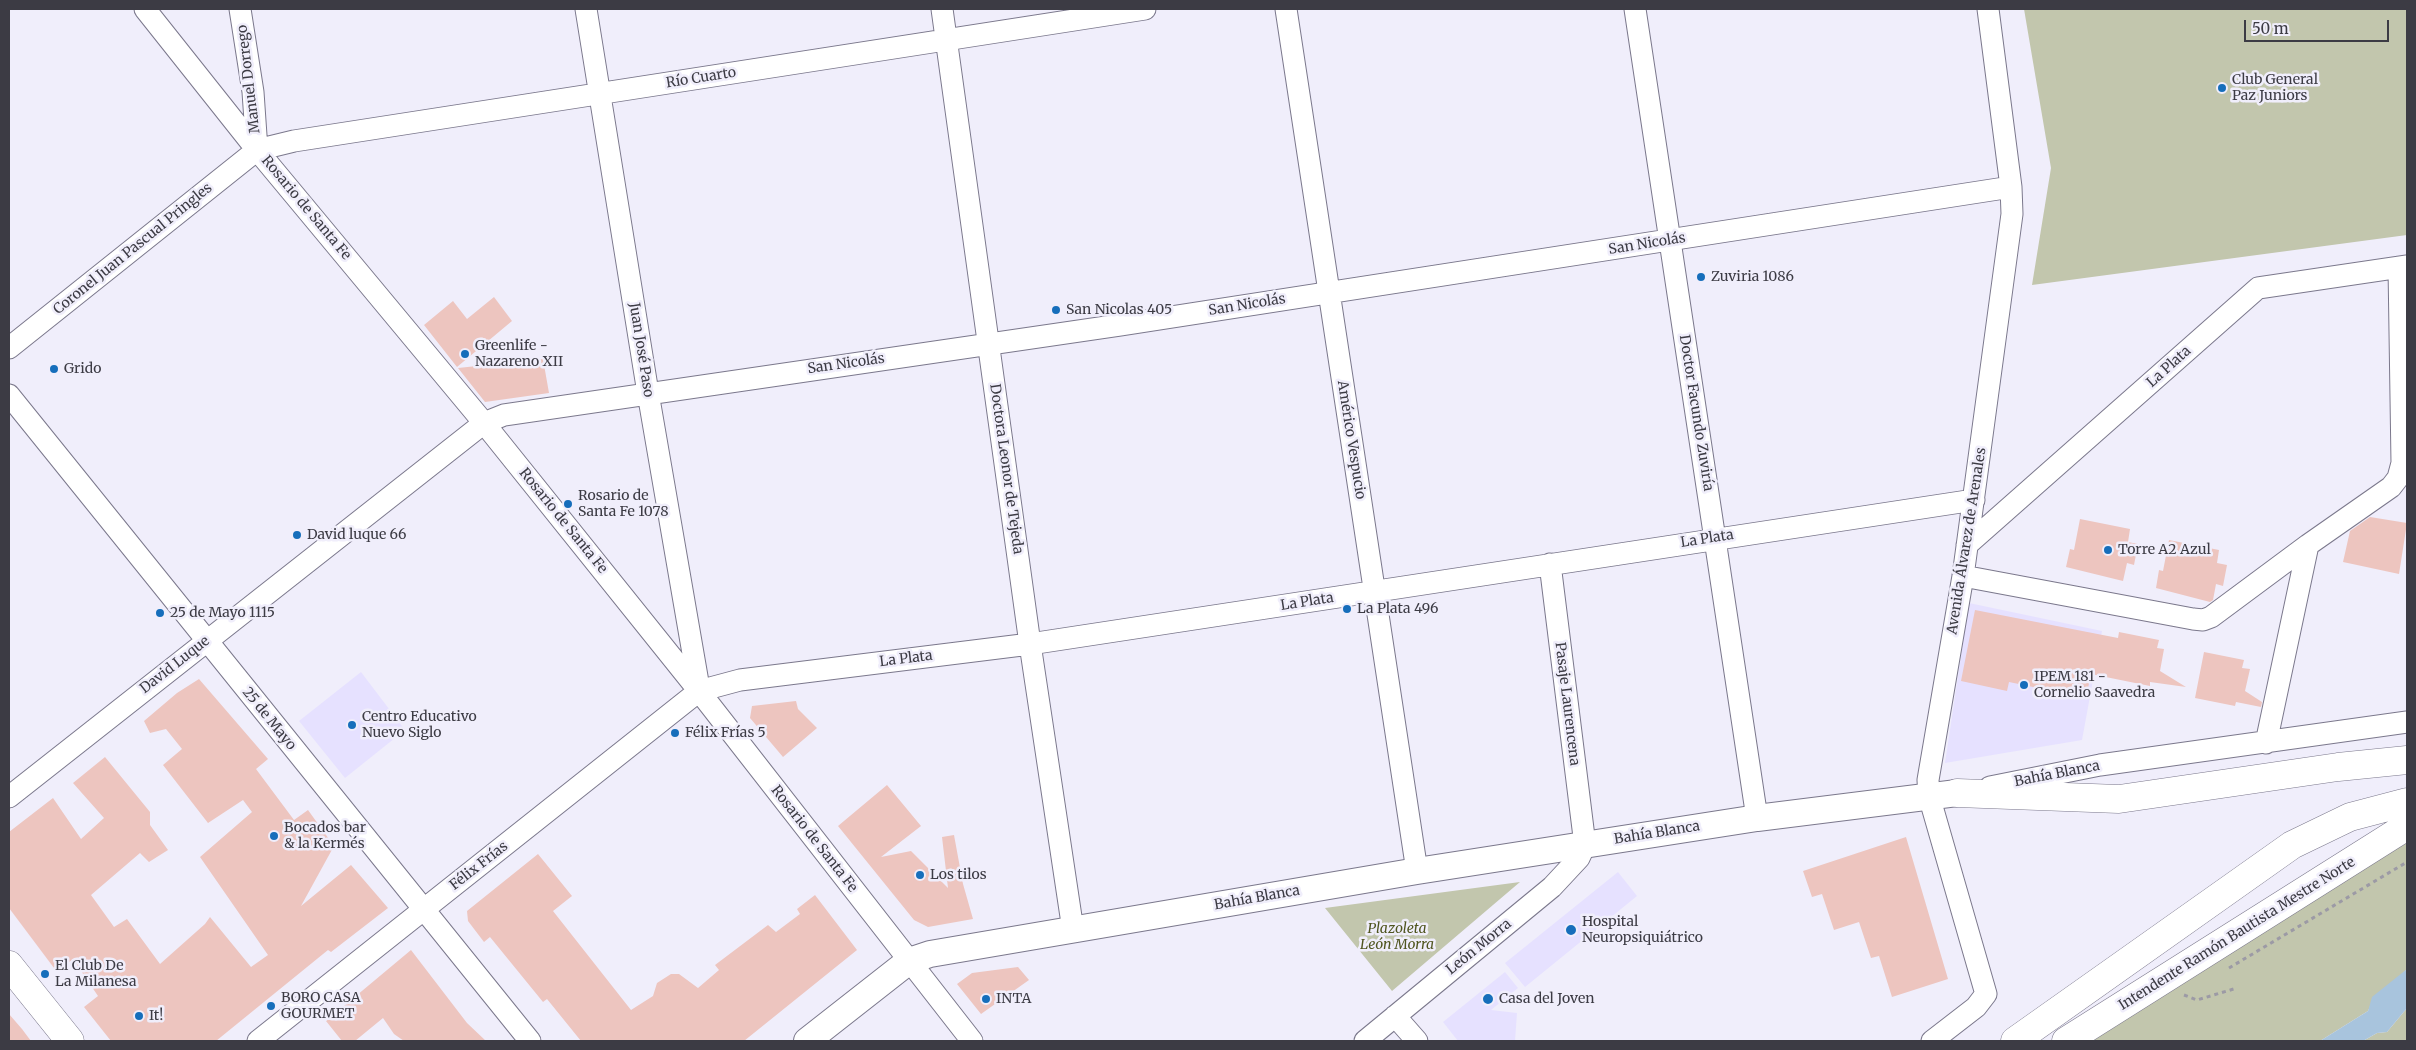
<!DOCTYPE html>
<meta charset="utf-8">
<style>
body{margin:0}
#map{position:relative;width:2416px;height:1050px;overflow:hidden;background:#f0eefb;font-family:Merriweather,serif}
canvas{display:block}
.frame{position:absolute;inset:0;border:10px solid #3c3b44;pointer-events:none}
.scale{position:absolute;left:2244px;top:20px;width:145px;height:22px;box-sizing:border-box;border:2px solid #3c3b44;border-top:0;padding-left:6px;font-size:15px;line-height:18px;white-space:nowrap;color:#3c3b44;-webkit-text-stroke:4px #f0eefb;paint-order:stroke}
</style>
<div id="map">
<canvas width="2416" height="1050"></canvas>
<div class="frame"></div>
<div class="scale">50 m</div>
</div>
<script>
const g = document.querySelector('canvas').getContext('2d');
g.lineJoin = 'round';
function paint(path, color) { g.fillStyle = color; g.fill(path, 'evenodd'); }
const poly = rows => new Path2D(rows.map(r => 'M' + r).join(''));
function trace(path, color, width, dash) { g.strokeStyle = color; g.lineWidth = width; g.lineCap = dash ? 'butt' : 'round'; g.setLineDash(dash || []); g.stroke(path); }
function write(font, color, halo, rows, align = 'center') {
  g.font = font + ' Merriweather,serif'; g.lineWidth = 5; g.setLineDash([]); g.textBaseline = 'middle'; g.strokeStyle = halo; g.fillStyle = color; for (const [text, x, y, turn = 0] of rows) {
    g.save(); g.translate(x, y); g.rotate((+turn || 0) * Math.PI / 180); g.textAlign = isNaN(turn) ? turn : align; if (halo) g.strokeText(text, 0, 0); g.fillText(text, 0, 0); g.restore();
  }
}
const built = poly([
 [1969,603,2102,631,2082,740,1945,763],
 [361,672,405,730,345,778,299,721],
 [1618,872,1637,896,1525,987,1505,963],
 [1505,972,1518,988,1491,1010,1517,1013,1515,1041,1458,1041,1443,1022]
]);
const green = poly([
 [2024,9,2407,9,2407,235,2032,285,2051,168],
 [2407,826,2407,969,2371,1004,2368,1011,2320,1041,2066,1041],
 [1520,882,1392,991,1325,908],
 [2407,1008,2407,1041,2363,1041,2377,1033,2387,1032]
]);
const water = poly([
 [2407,969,2407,1008,2387,1032,2377,1033,2363,1041,2320,1041,2368,1011,2372,997]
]);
const building = poly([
 [494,297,512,321,457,367,424,325,453,301,467,319],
 [543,359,549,393,485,402,458,368],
 [2370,517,2407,523,2399,574,2343,562,2350,531],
 [2080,519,2130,529,2128,542,2138,544,2134,565,2127,563,2123,581,2066,567,2070,549,2074,550],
 [2169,540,2219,550,2217,563,2227,565,2223,586,2216,584,2213,600,2210,602,2156,588,2159,570,2163,571],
 [1975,610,2118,638,2119,632,2159,640,2157,648,2164,649,2160,671,2186,687,2150,682,2150,686,2091,674,2086,698,2009,682,2007,691,1961,681],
 [2204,652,2244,660,2242,668,2250,669,2245,691,2262,702,2261,707,2236,702,2235,706,2195,698],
 [199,679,268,759,256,769,294,820,308,810,334,846,301,906,351,865,388,908,331,952,328,950,216,1041,111,1041,84,1007,98,996,73,959,57,972,9,908,9,832,53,798,81,839,104,818,73,783,105,757,150,812,150,825,168,850,149,862,140,853,91,895,114,927,127,919,160,964,205,924,210,917,251,967,268,955,200,857,252,812,243,800,208,823,163,765,182,749,166,729,150,733,144,721,177,693],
 [796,701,798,709,817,728,783,757,750,718,752,706],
 [887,785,921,826,881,857,911,851,948,888,942,837,954,835,963,884,973,919,928,927,914,920,838,826],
 [1906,837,1948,979,1892,997,1879,956,1871,958,1859,922,1834,930,1822,894,1812,897,1803,871],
 [538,854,572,896,553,911,631,1010,653,996,657,983,671,974,679,974,698,988,719,970,715,965,768,925,776,932,800,914,797,909,815,895,857,950,744,1041,581,1041,547,999,543,1002,490,937,484,942,468,921,467,911],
 [411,950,467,1023,486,1041,404,1041,394,1034,383,1018,355,1041,342,1041,326,1021],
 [1018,967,1029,980,981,1014,957,984,972,973],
 [9,1014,22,1029,31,1041,9,1041]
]);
const path = poly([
 [2229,968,2407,862],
 [2184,995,2197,1000,2237,988]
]);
const minor = poly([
 [145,9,257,150,484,423,699,691,972,1041],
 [240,9,253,92,257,150],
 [586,9,648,393,699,688],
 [942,9,1030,644,1073,930],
 [1286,9,1417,871],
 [1635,9,1757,818],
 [9,348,257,150,294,141,1145,9],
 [9,395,530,1041],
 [1967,545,2258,288,2407,266],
 [1963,576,2193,619,2203,620,2211,617,2308,545,2391,487,2398,478,2402,463,2399,267],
 [2266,743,2308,545],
 [1990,787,2100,765,2407,722],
 [9,797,484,423,504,415,1120,325,2011,187],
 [1395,1016,1417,1041],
 [258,1041,699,691,740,680,1030,644,1974,500],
 [1365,1041,1552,887,1579,858,1585,845,1550,564],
 [1932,1041,1976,1007,1986,994,1929,796,1928,780,1963,576,2012,214,2011,187,1988,9]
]);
const tertiary = poly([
 [807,1041,909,961,930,954,1417,871,1757,818,1957,793]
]);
const secondary = poly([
 [9,965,70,1041]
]);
const primary = poly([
 [1957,793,2119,799,2338,767,2407,760],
 [2015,1041,2292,845,2350,817,2407,802],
 [2066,1041,2407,826]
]);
const markers = [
 [2222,88,5,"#166ebb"],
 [1701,277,5,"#166ebb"],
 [1056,310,5,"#166ebb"],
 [465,354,5,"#166ebb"],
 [54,369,5,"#166ebb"],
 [568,504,5,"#166ebb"],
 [297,535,5,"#166ebb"],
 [2108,550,5,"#166ebb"],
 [1347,609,5,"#166ebb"],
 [160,613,5,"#166ebb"],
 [2024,685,5,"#166ebb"],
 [352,725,5,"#166ebb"],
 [675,733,5,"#166ebb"],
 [274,836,5,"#166ebb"],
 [920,875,5,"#166ebb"],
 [1571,930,6,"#166ebb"],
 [45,974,5,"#166ebb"],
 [986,999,5,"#166ebb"],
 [1488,999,6,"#166ebb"],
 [271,1006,5,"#166ebb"],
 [139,1016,5,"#166ebb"]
];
const streetNames = [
 ["Río Cuarto",701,78,-9],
 ["Manuel Dorrego",249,79,-97],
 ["Rosario de Santa Fe",306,208,50],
 ["San Nicolás",1647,244,-9],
 ["Coronel Juan Pascual Pringles",133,249,-39],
 ["San Nicolás",1247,305,-9],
 ["Juan José Paso",641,350,81],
 ["San Nicolás",846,364,-8],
 ["La Plata",2169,367,-42],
 ["Doctor Facundo Zuviría",1696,413,81],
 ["Américo Vespucio",1351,440,81],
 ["Doctora Leonor de Tejeda",1006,469,82],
 ["Rosario de Santa Fe",563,521,51],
 ["La Plata",1707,539,-9],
 ["Avenida Álvarez de Arenales",1967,541,-81],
 ["La Plata",1307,602,-9],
 ["La Plata",906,659,-7],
 ["David Luque",175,665,-38],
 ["Pasaje Laurencena",1567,704,83],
 ["25 de Mayo",269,719,51],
 ["Bahía Blanca",2057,774,-11],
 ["Bahía Blanca",1657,833,-9],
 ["Rosario de Santa Fe",814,839,52],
 ["Félix Frías",479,866,-38],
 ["Bahía Blanca",1257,898,-10],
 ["Intendente Ramón Bautista Mestre Norte",2237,934,-32],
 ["León Morra",1479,947,-39]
];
const poiNames = [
 ["Club General",2232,80],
 ["Paz Juniors",2232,96],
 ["Zuviria 1086",1711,277],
 ["San Nicolas 405",1066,310],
 ["Greenlife -",475,346],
 ["Nazareno XII",475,362],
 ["Grido",64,369],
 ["Rosario de",578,496],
 ["Santa Fe 1078",578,512],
 ["David luque 66",307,535],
 ["Torre A2 Azul",2118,550],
 ["La Plata 496",1357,609],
 ["25 de Mayo 1115",170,613],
 ["IPEM 181 -",2034,677],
 ["Cornelio Saavedra",2034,693],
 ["Centro Educativo",362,717],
 ["Nuevo Siglo",362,733],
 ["Félix Frías 5",685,733],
 ["Bocados bar",284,828],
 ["& la Kermés",284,844],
 ["Los tilos",930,875],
 ["Hospital",1582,922],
 ["Neuropsiquiátrico",1582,938],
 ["El Club De",55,966],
 ["La Milanesa",55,982],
 ["BORO CASA",281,998],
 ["GOURMET",281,1014],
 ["INTA",996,999],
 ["Casa del Joven",1499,999],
 ["It!",149,1016]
];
const parkNames = [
 ["Plazoleta",1397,929],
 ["León Morra",1397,945]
];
paint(built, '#e6e1ff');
paint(green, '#c2c6ad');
paint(water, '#a8c4dd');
paint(building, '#edc5bf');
trace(minor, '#7b788c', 23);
trace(tertiary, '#7b788c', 28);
trace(secondary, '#7b788c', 29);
trace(primary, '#7b788c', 29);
trace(path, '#9c9aa5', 3, [4, 4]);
trace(minor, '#fff', 21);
trace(tertiary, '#fff', 26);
trace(secondary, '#fff', 28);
trace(primary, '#fff', 28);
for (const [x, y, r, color] of markers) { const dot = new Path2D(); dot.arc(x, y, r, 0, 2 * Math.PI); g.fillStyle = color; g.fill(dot); trace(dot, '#f0eefb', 2); }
write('14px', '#3c3b44', '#f0eefb', streetNames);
write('14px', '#3c3b44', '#f0eefb', poiNames, 'left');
write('italic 14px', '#4f551f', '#f0eefb', parkNames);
</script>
